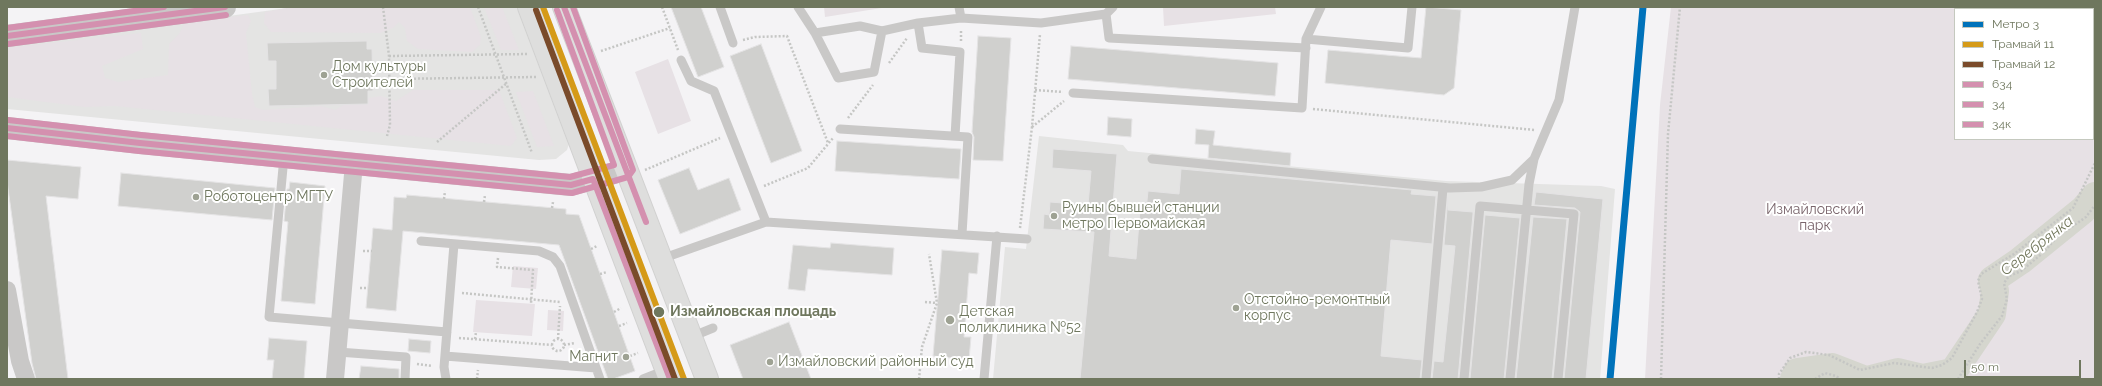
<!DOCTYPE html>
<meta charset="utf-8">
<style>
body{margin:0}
#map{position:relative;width:2102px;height:386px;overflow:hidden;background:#f4f3f5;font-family:Raleway,sans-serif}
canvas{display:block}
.frame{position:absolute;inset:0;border:8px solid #6f775e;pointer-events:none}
.legend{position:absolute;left:1954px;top:8px;width:140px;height:132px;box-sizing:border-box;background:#fff;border:1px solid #c5c9bf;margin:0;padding:5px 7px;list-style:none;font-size:12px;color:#6f775e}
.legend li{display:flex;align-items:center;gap:8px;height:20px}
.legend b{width:20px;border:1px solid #c5c9bf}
.scale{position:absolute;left:1964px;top:360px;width:117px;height:18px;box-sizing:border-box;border:2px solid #6f775e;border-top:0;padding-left:5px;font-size:12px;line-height:14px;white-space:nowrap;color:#6f775e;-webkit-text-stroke:3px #fff;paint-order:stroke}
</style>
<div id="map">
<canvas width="2102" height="386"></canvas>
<div class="frame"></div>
<ul class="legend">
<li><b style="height:5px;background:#0072ba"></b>Метро 3</li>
<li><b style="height:5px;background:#d59a18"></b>Трамвай 11</li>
<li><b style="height:5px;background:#7a4b2a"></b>Трамвай 12</li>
<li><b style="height:5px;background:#d490af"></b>634</li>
<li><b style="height:5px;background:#d490af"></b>34</li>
<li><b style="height:5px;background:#d490af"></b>34к</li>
</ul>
<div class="scale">50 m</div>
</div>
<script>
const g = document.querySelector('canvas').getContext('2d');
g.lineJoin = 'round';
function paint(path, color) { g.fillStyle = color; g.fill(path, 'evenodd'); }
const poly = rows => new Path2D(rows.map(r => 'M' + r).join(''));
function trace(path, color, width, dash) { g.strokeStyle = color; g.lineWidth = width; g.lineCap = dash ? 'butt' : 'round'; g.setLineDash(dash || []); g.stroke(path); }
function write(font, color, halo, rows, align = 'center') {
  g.font = font + ' Raleway,sans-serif'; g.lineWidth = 4; g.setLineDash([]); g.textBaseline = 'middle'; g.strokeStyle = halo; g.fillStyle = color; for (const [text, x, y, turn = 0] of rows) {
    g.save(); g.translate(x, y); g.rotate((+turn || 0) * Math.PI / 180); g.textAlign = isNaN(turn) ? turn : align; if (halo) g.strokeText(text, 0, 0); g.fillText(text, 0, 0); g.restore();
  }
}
const built = poly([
 [295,7,520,7,570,141,567,150,556,159,539,160,7,109,7,46],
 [1039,136,1123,145,1128,151,1446,181,1601,186,1615,189,1600,379,993,379,1005,247,1026,249]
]);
const green = poly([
 [292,7,470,7,481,37,480,45,472,52,418,49,407,41,405,28,399,22,393,28,380,33,271,32,264,23,265,12],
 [484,7,502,7,519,50,501,50],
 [824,7,888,7,825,17],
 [1163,7,1275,7,1276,14,1164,26],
 [1671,7,2095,7,2095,379,1645,379,1660,105],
 [1955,9,2093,9,2093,139,1955,139],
 [248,15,251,21,246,33,252,94,255,107,263,110,321,106,335,110,350,101,381,96,396,101,413,90,499,90,517,138,511,146,115,106,85,107,7,97,7,48,141,33,143,49,102,66,105,78,118,82,168,75,169,44,179,34,185,22],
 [668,59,691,121,658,134,635,72],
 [533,91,554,146,537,147,516,92],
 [513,266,538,268,536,289,511,287],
 [476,300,535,304,532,336,473,332],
 [548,310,564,311,563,331,547,330]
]);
const river = poly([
 [1794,379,1797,372,1832,367,1863,379],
 [1871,379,1898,372,1923,378,1953,372,1992,314,1995,291,1992,280,2020,261,2083,210,2095,196]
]);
const building = poly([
 [671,7,701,7,724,67,698,77,671,7],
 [1426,7,1461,10,1454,88,1444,95,1325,83,1328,50,1421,58,1426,7],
 [978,36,1011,38,1003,161,973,160,974,137,972,132,978,36],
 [367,41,367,49,372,49,373,91,368,91,368,104,269,106,268,89,276,89,276,61,268,61,267,43,367,41],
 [761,44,802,151,771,163,730,56,761,44],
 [1071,46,1278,63,1275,96,1068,79,1071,46],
 [1108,117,1132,119,1131,137,1107,135,1108,117],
 [1196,129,1215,131,1213,145,1291,153,1290,166,1208,158,1209,145,1195,144,1196,129],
 [837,141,961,149,959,179,835,171,837,141],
 [1053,149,1117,154,1109,256,1136,259,1140,210,1146,210,1148,191,1179,194,1181,169,1412,190,1411,194,1436,196,1432,244,1391,240,1381,356,1422,360,1420,379,1080,379,1094,232,1043,229,1044,214,1049,215,1050,202,1088,205,1091,171,1052,168,1053,149],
 [7,160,81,167,78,199,46,196,68,379,36,379,32,363,7,181,7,160],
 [689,168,698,190,729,178,741,210,680,234,658,180,689,168],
 [121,173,275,188,272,220,118,206,121,173],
 [290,182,325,186,315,304,281,301,288,222,284,221,287,189,289,189,290,182],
 [1536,192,1603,199,1586,379,1564,379,1580,212,1575,208,1534,205,1536,192],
 [407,195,566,209,566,214,579,215,635,371,613,379,608,379,559,245,403,231,396,311,366,308,373,228,392,230,394,197,406,198,407,195],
 [1448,198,1448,210,1473,212,1473,214,1458,379,1432,379,1434,361,1443,362,1455,246,1444,245,1448,198],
 [1485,215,1520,218,1504,379,1470,379,1485,215],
 [1533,217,1567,219,1552,379,1516,379,1533,217],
 [831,243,894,248,892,275,808,269,805,291,788,289,793,245,830,248,831,243],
 [942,250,979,253,977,274,969,273,964,337,971,337,969,360,933,356,942,250],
 [789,322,811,379,743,379,730,345,789,322],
 [269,338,307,341,304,379,272,379,274,360,267,360,269,338],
 [409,339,431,341,430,353,408,351,409,339],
 [361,366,399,369,399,379,359,379,361,366]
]);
const path = poly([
 [383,7,389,56,390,125,387,136],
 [478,7,532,153],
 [662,7,678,50],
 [1990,7,1994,9],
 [743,40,755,37,787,36,828,143],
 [961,41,961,30],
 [601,51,670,28],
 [389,56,528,54],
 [2093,56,2095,57],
 [889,63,907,38],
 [390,79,537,77],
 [1035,90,1063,92],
 [1313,109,1535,130],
 [848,118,873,85],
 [1032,127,1064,101],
 [437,142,507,83],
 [645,170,720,138],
 [764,186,808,168,833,138],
 [444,199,445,191],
 [484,202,485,195],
 [552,208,553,202],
 [1020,228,1032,127,1040,34],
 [591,249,597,246],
 [363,251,372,251],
 [498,258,497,267,533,270,531,304],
 [600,274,607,272],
 [360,288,368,288],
 [462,293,560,302],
 [925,302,937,303],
 [614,312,621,308],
 [619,326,627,323],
 [459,338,552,345],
 [475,339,476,332],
 [558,339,560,306],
 '552 345a6 6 0 1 1 12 0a6 6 0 1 1-12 0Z',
 [564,345,575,343],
 [630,356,638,353],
 [417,364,432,366],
 [477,379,478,370],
 [919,379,922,347,937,303,929,254],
 [1661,379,1668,134,1680,7],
 [1779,379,1779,374,1790,358,1806,352,1829,355,1860,370,1894,363,1932,368,1942,365,1952,358,1977,312,1982,299,1978,281,1981,274,2014,254,2073,208,2095,163],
 [1815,379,1825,373,1836,376,1840,379],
 [1958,379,1980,344,2002,316,2007,299,2004,283,2009,276,2021,271,2044,252,2057,237,2086,217,2095,205]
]);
const service = poly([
 [720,7,733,43],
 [798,7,815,33,860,26,882,31],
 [959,7,961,18,1041,23,1106,14,1113,7],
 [1106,14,1109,38,1306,48],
 [815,33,838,78,874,72,882,31,918,23],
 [1306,39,1408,48,1412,7],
 [681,60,691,81,714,91,766,222],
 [1073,93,1302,108,1306,39,1321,7],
 [840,129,968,137,962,234],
 [955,136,960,52,922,48,918,23,961,18],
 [284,157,269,317,447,332],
 [1152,159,1450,188,1481,187,1512,180,1534,159],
 [421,241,539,251,553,257,560,266,600,379],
 [661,259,766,222,1027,239],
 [691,337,713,328],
 [338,352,406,357,405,379],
 [445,356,596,368],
 [446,379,444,367,454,244],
 [643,379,666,370],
 [984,379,997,236],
 [1426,379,1443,188],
 [1464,379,1480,206,1574,214,1558,379],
 [1510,379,1529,184,1534,159,1559,100,1575,7]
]);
const minor = poly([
 [7,290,20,361,26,379],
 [335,379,354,163]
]);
const tertiary = poly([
 [7,36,225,7],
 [7,128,140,143,571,185,625,170]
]);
const secondary = poly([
 [529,7,670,379],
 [564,7,707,379]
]);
const bus1 = poly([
 [564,7,646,222],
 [7,36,225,7],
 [7,128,140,143,571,185,593,179,670,379]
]);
const bus2 = poly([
 [8,44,226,15],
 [7,136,139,151,572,193,628,177,633,170,573,7]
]);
const bus3 = poly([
 [7,28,164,7],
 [8,120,141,135,570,177,614,165,557,10]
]);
const tram1 = poly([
 [543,7,684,379]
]);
const tram2 = poly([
 [536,10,675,379]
]);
const metro1 = poly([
 [1610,379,1643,7]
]);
const markers = [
 [324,75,4,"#9ea293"],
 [196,197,4,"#9ea293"],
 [1054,216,4,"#9ea293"],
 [1236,308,4,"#9ea293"],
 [659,312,6,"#6f775e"],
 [950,320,5,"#9ea293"],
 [626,357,4,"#9ea293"],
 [770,362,4,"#9ea293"]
];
const poiNames = [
 ["Дом культуры",332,67],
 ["Строителей",332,83],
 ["Роботоцентр МГТУ",204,197],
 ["Руины бывшей станции",1062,208],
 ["метро Первомайская",1062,224],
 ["Отстойно-ремонтный",1244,300],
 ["корпус",1244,316],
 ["Детская",959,312],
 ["поликлиника №52",959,328],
 ["Магнит",618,357,"right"],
 ["Измайловский районный суд",778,362]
];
const parkNames = [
 ["Измайловский",1815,210],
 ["парк",1815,226]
];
const stopNames = [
 ["Измайловская площадь",670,312]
];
const waterNames = [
 ["Серебрянка",2037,246,-38]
];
paint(built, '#e4e4e3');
paint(green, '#e7e1e5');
trace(river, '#d5d6ce', 28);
paint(building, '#d0d0ce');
trace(building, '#e4e3e4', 1);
trace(secondary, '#d1d1d0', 24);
trace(path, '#c5c6c4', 2.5, [2, 2]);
trace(service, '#c9c8c7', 9);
trace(minor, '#c9c8c7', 18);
trace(tertiary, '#c9c8c7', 22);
trace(secondary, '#dededd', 22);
trace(bus1, '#d490af', 6);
trace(bus2, '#d490af', 6);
trace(bus3, '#d490af', 6);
trace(tram1, '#d59a18', 6);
trace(tram2, '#7a4b2a', 6);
trace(metro1, '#0072ba', 7);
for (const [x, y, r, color] of markers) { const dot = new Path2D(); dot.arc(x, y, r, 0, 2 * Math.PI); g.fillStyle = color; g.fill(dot); trace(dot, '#fff', 1.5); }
write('14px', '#6f775e', '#fff', poiNames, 'left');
write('14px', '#79646b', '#fff', parkNames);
write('bold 14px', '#6f775e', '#fff', stopNames, 'left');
write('italic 15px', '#73785d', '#fff', waterNames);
</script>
